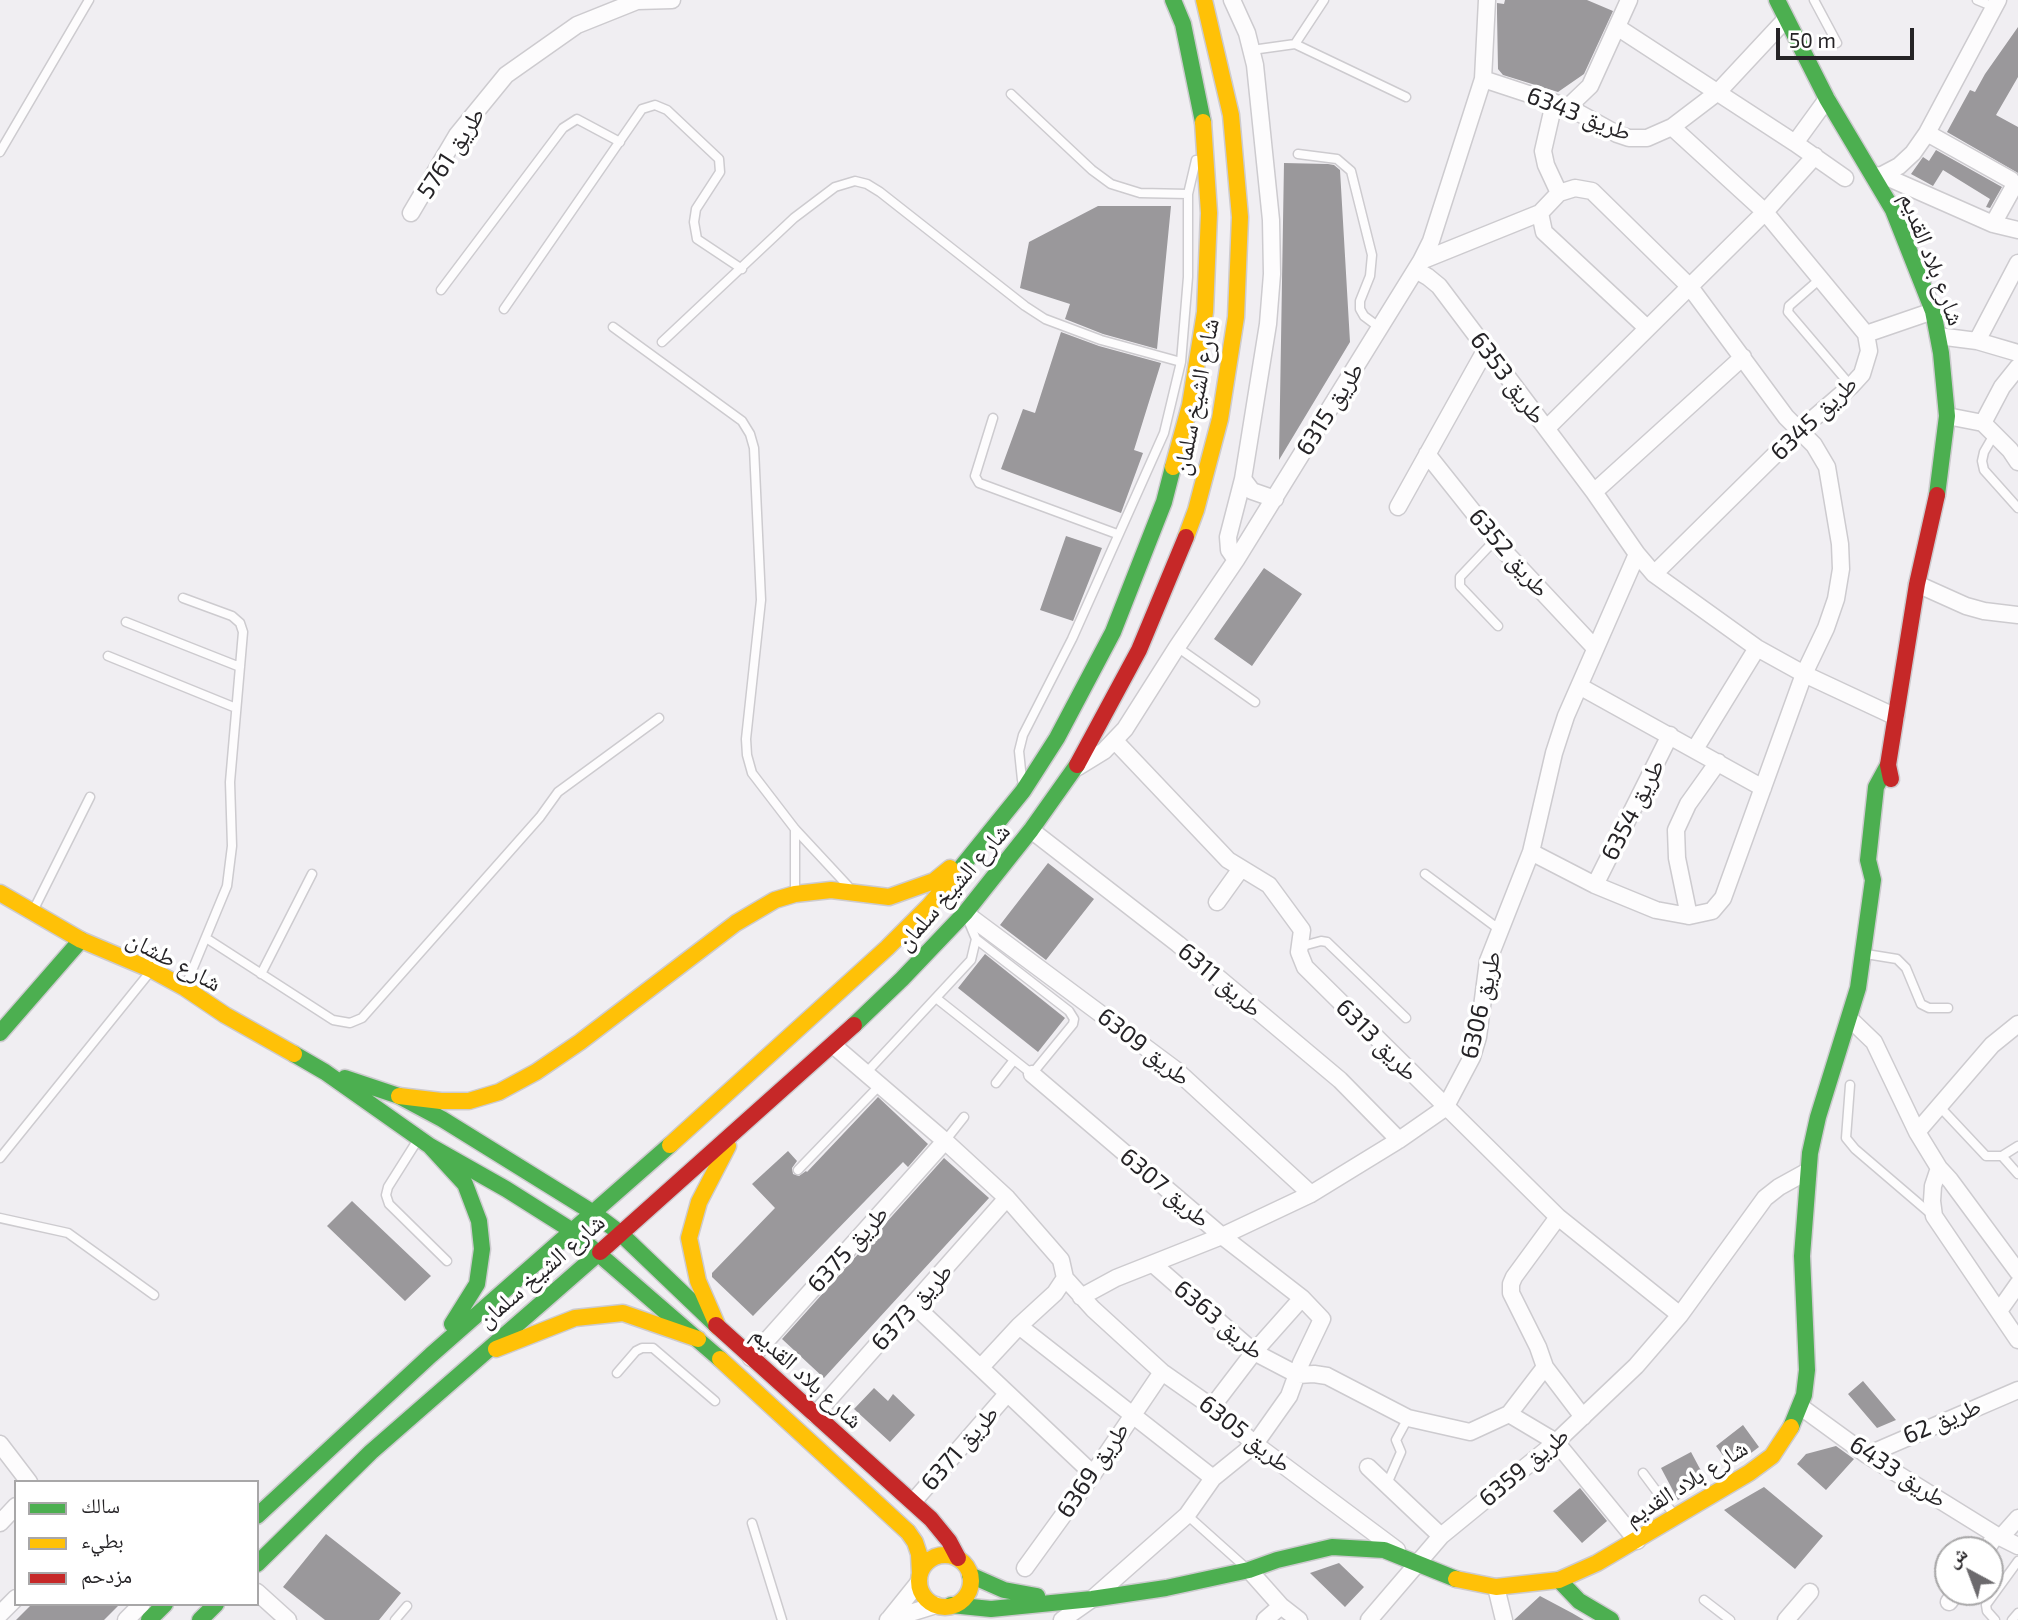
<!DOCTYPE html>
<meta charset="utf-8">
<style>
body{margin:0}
#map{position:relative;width:2018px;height:1620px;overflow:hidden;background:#f0eef2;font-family:"Exo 2","Noto Naskh Arabic",sans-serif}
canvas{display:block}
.legend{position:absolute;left:14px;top:1480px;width:245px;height:126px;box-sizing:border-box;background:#fff;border:2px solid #a8a7a8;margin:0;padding:9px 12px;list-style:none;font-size:21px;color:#252326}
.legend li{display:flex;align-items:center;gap:14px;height:35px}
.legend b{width:35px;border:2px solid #a8a7a8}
.north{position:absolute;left:1934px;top:1536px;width:70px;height:70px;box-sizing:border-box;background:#fff;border:2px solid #a8a7a8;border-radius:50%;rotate:319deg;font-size:19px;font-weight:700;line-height:28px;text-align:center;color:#252326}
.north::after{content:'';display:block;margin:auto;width:24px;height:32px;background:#6c6a6d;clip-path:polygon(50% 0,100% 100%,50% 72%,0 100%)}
.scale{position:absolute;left:1776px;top:28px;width:138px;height:32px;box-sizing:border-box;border:4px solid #252326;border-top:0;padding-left:9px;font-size:21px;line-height:24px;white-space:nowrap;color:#252326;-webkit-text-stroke:5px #fff;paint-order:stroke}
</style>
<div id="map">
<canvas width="2018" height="1620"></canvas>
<ul class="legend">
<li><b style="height:9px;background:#4caf50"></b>سالك</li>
<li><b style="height:9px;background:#ffc107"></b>بطيء</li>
<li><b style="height:9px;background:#c62828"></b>مزدحم</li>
</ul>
<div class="north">ش</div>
<div class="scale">50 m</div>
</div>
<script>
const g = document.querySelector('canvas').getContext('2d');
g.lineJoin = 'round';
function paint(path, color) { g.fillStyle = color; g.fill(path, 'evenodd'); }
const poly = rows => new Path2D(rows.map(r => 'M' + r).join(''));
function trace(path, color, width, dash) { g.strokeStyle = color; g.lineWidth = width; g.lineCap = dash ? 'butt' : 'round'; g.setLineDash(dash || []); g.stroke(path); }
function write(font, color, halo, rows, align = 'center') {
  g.font = font + ' "Exo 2","Noto Naskh Arabic",sans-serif'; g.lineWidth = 7; g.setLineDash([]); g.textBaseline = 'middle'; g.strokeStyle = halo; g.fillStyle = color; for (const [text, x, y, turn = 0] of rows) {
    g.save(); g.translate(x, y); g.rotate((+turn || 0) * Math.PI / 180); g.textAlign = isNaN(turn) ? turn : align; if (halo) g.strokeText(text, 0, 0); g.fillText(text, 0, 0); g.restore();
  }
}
const building = poly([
 [1505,0,1587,0,1613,11,1584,74,1558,92,1503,75,1498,69,1497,13,1497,3,1504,4],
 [2018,27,2018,77,1996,115,2018,127,2018,173,1947,132,1970,90,1975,92,1985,74],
 [1936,150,2002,187,1990,208,1986,207,1990,199,1943,170,1933,186,1911,174,1923,157,1929,161],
 [1284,163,1328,164,1334,165,1340,170,1350,342,1279,460],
 [1098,206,1171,206,1157,349,1103,334,1065,319,1070,304,1020,288,1029,242],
 [1061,332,1099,346,1161,363,1134,450,1143,453,1121,513,1001,469,1023,409,1035,413],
 [1066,536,1102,548,1073,621,1040,610],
 [1264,568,1302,594,1252,666,1214,639],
 [1048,863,1094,899,1046,960,1000,925],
 [985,954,1065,1018,1038,1052,958,988],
 [878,1097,928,1144,908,1167,903,1162,753,1316,712,1277,712,1273,775,1208,752,1184,788,1151,797,1161,792,1168,793,1174,799,1176,806,1171,807,1172],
 [944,1158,989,1198,824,1378,782,1339],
 [352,1201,431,1276,405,1301,327,1226],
 [1863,1381,1896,1420,1877,1428,1848,1394],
 [874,1388,888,1401,893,1394,915,1415,890,1442,854,1409],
 [1743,1425,1759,1447,1743,1459,1741,1457,1730,1465,1716,1446],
 [1836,1446,1854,1459,1826,1490,1797,1464,1806,1454],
 [1691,1452,1707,1482,1678,1500,1661,1468],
 [1764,1487,1823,1536,1795,1569,1724,1510],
 [1580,1488,1607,1521,1582,1543,1553,1511],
 [326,1534,401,1593,379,1620,325,1620,283,1587],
 [1339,1563,1364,1587,1345,1607,1310,1573],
 [1540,1596,1572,1613,1584,1620,1514,1620],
 [32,1604,120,1604,104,1620,16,1620]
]);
const lane = poly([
 [1814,0,1837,43],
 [1977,0,1994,7],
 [1295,44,1324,0],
 [1252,50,1295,44,1406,97],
 [1011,94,1092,170,1111,184,1140,193,1188,194],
 [0,152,89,0],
 [1298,154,1337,159,1351,171,1372,255,1370,276,1360,301,1360,309,1364,316,1380,328],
 [1820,279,1789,306,1788,312,1851,386],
 [441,290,563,128,577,119,620,142],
 [504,309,642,109,655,105,667,110,719,159,720,172,696,209,694,222,697,239,742,269],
 [613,327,742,421,750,434,754,448,761,600,746,739,747,755,752,773,795,829,848,886],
 [662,342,794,218,835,187,855,181,867,184,880,192,1025,306,1045,319,1101,340,1181,362],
 [993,418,975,476,979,483,1117,534],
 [1995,433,1984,452,1982,461,1984,470,2018,508],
 [1495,540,1460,577,1460,586,1498,626],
 [183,598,232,616,240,623,243,632,230,782,232,846,227,886,186,985],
 [126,622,240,667],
 [1177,647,1255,702],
 [108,656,236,708],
 [1022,780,1019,751,1023,735,1072,639,1164,433,1181,362,1188,277,1188,194,1196,160],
 [1425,874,1500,930],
 [795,892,795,829],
 [34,909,90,797],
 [206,938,333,1020,350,1023,362,1018,540,817,558,792,659,718],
 [1299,947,1321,941,1327,942,1406,1018],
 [1866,954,1897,959,1906,968,1921,1004,1929,1008,1948,1008],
 [261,974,312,874],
 [936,998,1032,1074,1073,1024,1074,1019,1069,1011,976,939],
 [866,1073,971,960,976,939,968,920],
 [996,1083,1014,1060],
 [1850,1085,1846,1138,1855,1149,1931,1214],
 [1939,1106,1986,1156,2002,1156,2018,1146],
 [417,1141,388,1187,386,1195,389,1204,447,1261],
 [945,1141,964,1117],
 [2002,1156,2018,1174],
 [0,1158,150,972],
 [798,1170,880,1085],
 [0,1218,68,1233,154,1295],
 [617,1373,636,1351,642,1348,653,1348,715,1401],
 [1643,1473,1675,1516],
 [1387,1484,1401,1452,1396,1440,1408,1418],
 [1187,1515,1244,1566],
 [752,1523,782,1620],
 [1704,1600,1730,1620],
 [395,1620,407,1606],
 [1995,1620,1987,1611,1986,1605,2018,1561],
 [2012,1620,2018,1613]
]);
const street = poly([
 [1232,0,1247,33,1255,65,1271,220,1272,274,1268,324,1243,479,1228,537,1229,550,1236,560],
 [1617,27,1795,143,1845,178],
 [1483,79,1568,107,1617,134,1629,138,1647,138,1672,127,1718,92,1786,19],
 [1554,103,1543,151,1546,165,1559,193],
 [1568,107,1590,86,1629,0],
 [1927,133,2011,180,2014,186,1993,224],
 [1795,143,1827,99],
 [1882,175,1993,224,2018,230],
 [1874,176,1882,175,1899,166,1913,153,1927,133,1998,0],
 [411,213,457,135,506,75,577,25,637,1,672,0],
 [1421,261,1540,213],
 [1416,270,1428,277,1439,286,1594,492,1637,554,1654,574,1757,648,1804,674,1896,717],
 [1866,334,1933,311],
 [1938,336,1977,341,2018,353],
 [1977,341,2018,263],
 [1947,416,1983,423],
 [1983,423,2002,387,2018,367],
 [1983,423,2010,450,2018,462],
 [1547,428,1765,212,1815,156],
 [1427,454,1505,552,1595,648],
 [1243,479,1252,491,1275,499],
 [1594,492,1743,357],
 [1398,507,1486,349],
 [1654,574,1800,430,1851,386,1862,374,1869,351,1866,334,1765,212,1672,127],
 [1917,584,1966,606,1984,611,2018,615],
 [1581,687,1763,788],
 [1115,741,1228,860,1269,885,1302,930,1299,952,1305,967,1558,1217,1680,1315],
 [1695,749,1757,648],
 [1078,767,1104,751,1125,729,1177,647,1236,560,1421,261,1431,241,1483,79,1487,0],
 [1031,830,1178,944,1340,1080,1399,1140],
 [1531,852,1595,885,1656,910,1689,916,1712,911,1723,898,1804,674,1826,628,1836,599,1841,569,1840,544,1827,467,1814,445,1786,417,1690,287,1592,191,1575,188,1559,193,1540,213,1544,232,1647,328],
 [1595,885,1670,735],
 [1217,902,1240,870],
 [965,913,1176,1070,1311,1194],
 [1689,916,1677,858,1676,830,1688,804,1718,762],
 [1850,1019,1874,1042,1917,1132,1939,1168,1950,1180,2018,1272],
 [833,1045,945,1141,1007,1198,1061,1260,1065,1278],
 [1032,1074,1222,1236,1302,1298,1322,1319,1301,1363,1289,1396,1255,1444,1213,1478,1187,1515,1092,1599,1062,1620],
 [1917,1132,1992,1045,2018,1024],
 [1939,1168,1933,1186,1932,1201,1934,1216,2018,1340],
 [1558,1217,1514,1277,1511,1284,1511,1293,1538,1347,1545,1367,1583,1417],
 [1153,1264,1254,1352,1298,1375,1314,1374,1327,1376,1408,1418,1470,1432,1509,1414,1556,1442,1637,1541],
 [1065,1278,1093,1309,1162,1372,1212,1407,1255,1444,1397,1550],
 [1081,1297,1116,1278,1222,1236,1311,1194,1399,1140,1445,1108,1472,1057,1478,1037,1488,961,1531,852,1554,753,1566,716,1637,554],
 [914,1305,1093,1474],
 [1999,1311,2018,1284],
 [1019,1326,1213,1478],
 [751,1358,945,1141],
 [981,1367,1019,1326,1055,1293,1065,1278],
 [1212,1407,1254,1352,1302,1298],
 [1801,1407,1867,1455,1996,1535,2018,1546],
 [1509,1414,1545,1367],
 [815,1415,1007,1198],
 [0,1444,29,1482],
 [1867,1455,2018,1390],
 [1368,1467,1441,1536],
 [913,1502,1007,1394],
 [0,1523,16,1506],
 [2002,1536,2018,1518],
 [1986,1550,1996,1535],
 [1025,1568,1093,1474,1162,1372],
 [1249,1570,1281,1606,1299,1620],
 [1496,1587,1504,1620],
 [257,1592,288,1620],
 [1949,1602,1956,1592],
 [0,1614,16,1598],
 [890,1618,919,1582],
 [126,1620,142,1604],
 [888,1620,936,1605],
 [1265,1620,1281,1606],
 [1369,1620,1441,1536,1556,1442,1636,1366,1680,1315,1765,1198,1779,1187,1808,1171],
 [1786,1620,1810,1592]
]);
const fast = poly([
 [1173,0,1183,24,1203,122],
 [1777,0,1827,99,1893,210,1933,311,1941,353,1947,416,1937,495],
 [955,875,1023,791,1057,738,1113,632,1164,502,1173,467],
 [854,1025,902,979,965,913,1031,830,1077,765],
 [0,1033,81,940],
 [294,1054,325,1072,430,1146,506,1189,571,1230,720,1359],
 [345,1078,399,1096,442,1119,592,1212,620,1233,716,1325],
 [430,1146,465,1184,479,1221,482,1249,477,1284,452,1324],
 [1791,1427,1804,1395,1807,1370,1802,1256,1810,1153,1818,1117,1858,988,1873,880,1868,860,1876,787,1888,765],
 [257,1516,431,1355,670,1145],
 [257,1564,371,1452,600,1252],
 [970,1575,1004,1590,1037,1596],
 [1559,1580,1579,1601,1611,1620],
 [951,1605,991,1609,1092,1599,1166,1588,1249,1570,1277,1560,1332,1547,1384,1550,1456,1579],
 [149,1620,165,1604],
 [200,1620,216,1604]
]);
const slow = poly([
 [1173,467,1190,405,1205,312,1209,213,1203,122],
 [1186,537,1196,510,1220,419,1236,317,1240,217,1231,115,1204,0],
 [0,893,81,940,152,970,185,988,225,1015,294,1054],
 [399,1096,441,1101,469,1101,499,1092,536,1072,580,1042,736,923,775,900,795,894,831,890,889,897,934,881,950,868],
 [670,1145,887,948,929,906,955,875],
 [718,1327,698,1281,689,1238,699,1202,728,1146],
 [496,1349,575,1318,623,1313,698,1339],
 [720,1359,908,1532,915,1542,919,1554,920,1574],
 '919 1581a26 26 0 1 1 52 0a26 26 0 1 1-52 0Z',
 [1456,1579,1496,1587,1559,1580,1597,1563,1749,1473,1772,1456,1791,1427]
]);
const jam = poly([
 [1077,765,1139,650,1186,537],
 [1891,779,1888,765,1917,584,1937,495],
 [600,1252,854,1025],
 [716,1325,931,1519,949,1541,958,1558]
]);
const streetNames = [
 ["طريق 6343",1579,114,21],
 ["طريق 5761",451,153,-57],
 ["شارع بلاد القديم",1932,259,69],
 ["طريق 6353",1508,378,53],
 ["شارع الشيخ سلمان",1196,397,-79],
 ["طريق 6315",1330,409,-58],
 ["طريق 6345",1814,418,-44],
 ["طريق 6352",1509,553,49],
 ["طريق 6354",1633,810,-63],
 ["شارع الشيخ سلمان",953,887,-49],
 ["شارع طشان",174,961,28],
 ["طريق 6311",1220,980,40],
 ["طريق 6306",1481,1005,-77],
 ["طريق 6313",1377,1040,45],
 ["طريق 6309",1144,1047,38],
 ["طريق 6307",1165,1188,40],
 ["طريق 6375",848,1249,-48],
 ["شارع الشيخ سلمان",541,1271,-41],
 ["طريق 6373",912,1307,-48],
 ["طريق 6363",1219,1320,40],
 ["شارع بلاد القديم",807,1377,42],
 ["طريق 62",1942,1421,-23],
 ["طريق 6305",1245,1434,38],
 ["طريق 6371",960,1448,-49],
 ["طريق 6359",1524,1467,-40],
 ["طريق 6369",1093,1470,-56],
 ["طريق 6433",1898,1472,33],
 ["شارع بلاد القديم",1686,1483,-32]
];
paint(building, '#9a989b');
trace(lane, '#cdcbcf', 11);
trace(street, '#cdcbcf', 19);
trace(fast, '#cdcbcf', 19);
trace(slow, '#cdcbcf', 19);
trace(jam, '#cdcbcf', 19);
trace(lane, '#fdfcfd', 8);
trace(street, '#fdfcfd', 16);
trace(fast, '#4caf50', 16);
trace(slow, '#ffc107', 16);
trace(jam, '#c62828', 16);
write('24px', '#252326', '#fff', streetNames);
</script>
